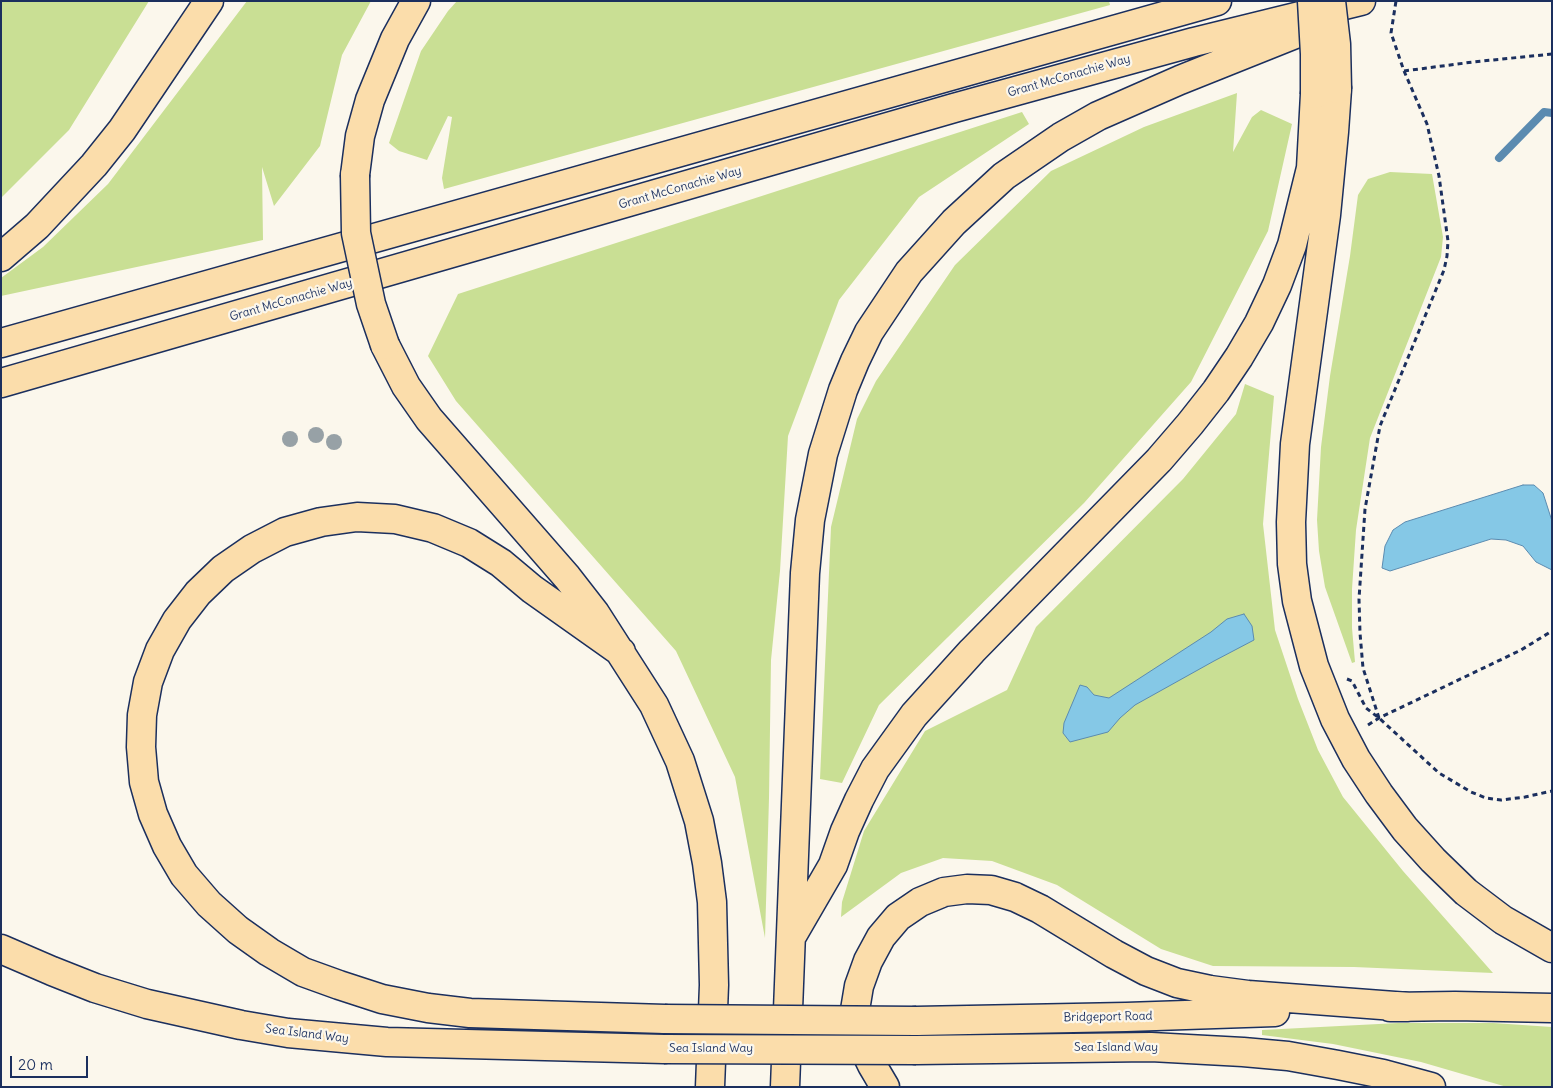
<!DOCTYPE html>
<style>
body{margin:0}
#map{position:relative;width:1553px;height:1088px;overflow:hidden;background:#fbf7ec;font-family:Delius,sans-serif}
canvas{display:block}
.frame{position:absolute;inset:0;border:2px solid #1b2f5e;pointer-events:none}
.scale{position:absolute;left:10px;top:1056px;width:78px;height:22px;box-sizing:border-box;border:2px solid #1b2f5e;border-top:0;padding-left:6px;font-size:15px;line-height:18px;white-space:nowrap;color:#1b2f5e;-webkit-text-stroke:4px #fbf7ec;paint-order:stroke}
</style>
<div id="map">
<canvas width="1553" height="1088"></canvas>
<div class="frame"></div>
<div class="scale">20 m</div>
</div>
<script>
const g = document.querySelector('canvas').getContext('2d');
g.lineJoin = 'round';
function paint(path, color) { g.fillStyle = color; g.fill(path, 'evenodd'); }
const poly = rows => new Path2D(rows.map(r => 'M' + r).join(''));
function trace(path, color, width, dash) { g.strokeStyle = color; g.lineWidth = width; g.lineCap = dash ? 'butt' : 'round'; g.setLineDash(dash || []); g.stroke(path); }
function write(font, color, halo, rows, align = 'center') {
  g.font = font + ' Delius,sans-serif'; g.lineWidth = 4.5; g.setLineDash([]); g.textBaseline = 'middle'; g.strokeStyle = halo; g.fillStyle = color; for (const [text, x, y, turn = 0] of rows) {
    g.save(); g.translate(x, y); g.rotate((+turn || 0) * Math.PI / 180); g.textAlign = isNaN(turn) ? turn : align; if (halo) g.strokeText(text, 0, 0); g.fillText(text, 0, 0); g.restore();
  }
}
const green = poly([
 [1,1,149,1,69,130,1,198],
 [247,1,371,1,342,55,320,146,274,206,262,167,263,240,1,296,1,278,43,247,108,184],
 [457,1,1109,1,1110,5,444,189,442,178,452,117,448,116,427,160,399,151,389,143,421,51,448,11],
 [1237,93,1233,152,1252,117,1261,110,1292,124,1268,231,1191,382,1084,503,879,705,842,783,820,779,831,527,857,419,876,381,955,265,1051,171,1144,127],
 [1022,112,1029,124,919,197,839,300,788,436,780,571,771,660,769,798,765,938,735,777,676,651,456,401,428,356,458,294],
 [1390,172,1432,174,1443,237,1441,257,1370,438,1356,530,1352,589,1352,628,1355,662,1352,663,1325,587,1319,551,1317,520,1321,447,1330,376,1350,256,1358,195,1368,179],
 [1245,384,1274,396,1263,524,1275,630,1298,699,1318,750,1343,797,1403,871,1493,973,1354,967,1213,966,1161,949,1057,885,992,861,943,858,901,873,841,917,842,902,864,831,925,731,1007,690,1036,627,1183,479,1236,414],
 [1398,1023,1493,1023,1552,1027,1552,1087,1507,1087,1421,1062,1333,1044,1262,1035,1262,1030]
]);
const water = poly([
 [1523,485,1534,485,1543,493,1552,521,1552,570,1536,562,1523,546,1506,540,1491,539,1390,571,1382,568,1385,546,1393,530,1405,522,1523,485],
 [1244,614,1252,626,1254,640,1214,661,1135,705,1120,718,1108,732,1070,742,1063,733,1064,723,1080,685,1087,687,1094,695,1109,698,1211,632,1227,619,1244,614]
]);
const stream = poly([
 [1499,158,1544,112,1552,113]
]);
const path = poly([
 [1404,71,1473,62,1552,54],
 [1347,679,1352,681,1366,708,1379,718,1439,773,1471,792,1486,798,1501,800,1525,797,1552,791],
 [1379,718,1363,668,1360,633,1359,599,1365,509,1380,426,1444,270,1447,256,1448,241,1439,176,1427,124,1404,71,1391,33,1396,1],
 [1368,725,1379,718,1521,650,1552,631]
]);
const major = poly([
 [1337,89,1334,132,1326,215,1295,444,1291,522,1292,564,1297,601,1314,666,1335,719,1356,759,1379,794,1405,829,1433,860,1466,892,1503,920,1552,948],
 [355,175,360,136,370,100,395,39,416,1],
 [1,257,37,226,94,165,122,130,209,1],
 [1,343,1217,1],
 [385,345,406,386,429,419,567,577,595,613,654,705,680,761,699,821,707,863,712,902,714,985,710,1087],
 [1,383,954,108,1194,42,1361,1],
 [621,652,532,589,501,563,469,543,433,528,395,519,357,517,321,522,285,532,252,549,223,569,198,593,177,620,160,650,148,682,142,715,141,747,144,782,153,814,167,846,184,875,209,904,238,930,269,952,303,972,339,985,382,999,428,1008,470,1013,665,1019],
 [793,934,833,865,845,831,859,800,875,769,914,715,972,651,1159,460,1190,424,1216,391,1239,357,1259,323,1277,285,1292,245,1311,168,1315,94],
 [1,949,52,971,95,988,147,1004,241,1025,288,1033,387,1042,664,1049],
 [1390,1007,1455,1006,1552,1008],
 [916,1021,1126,1017,1275,1012],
 [916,1050,1151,1047,1243,1052,1288,1056,1338,1065,1383,1074,1431,1087],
 [785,1087,805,573,810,520,823,454,843,390,855,361,869,332,909,272,954,222,1004,176,1061,137,1098,116,1180,80,1310,28],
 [885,1087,872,1065,859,1038,855,1010,859,986,868,961,881,937,898,917,920,902,944,892,967,889,991,890,1015,897,1040,909,1114,954,1146,971,1177,983,1210,990,1248,995,1408,1007]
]);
const majorBridge = poly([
 [1312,1,1315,54,1315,94],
 [1331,1,1336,44,1337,89],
 [355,175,356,233,371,304,385,345],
 [665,1019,916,1021],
 [664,1049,916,1050]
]);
const trees = [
 [316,435],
 [290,439],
 [334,442]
];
const streetNames = [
 ["Grant McConachie Way",1069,76,-16],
 ["Grant McConachie Way",680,188,-16],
 ["Grant McConachie Way",291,300,-16],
 ["Bridgeport Road",1108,1017,-1],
 ["Sea Island Way",307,1034,7],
 ["Sea Island Way",1116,1048],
 ["Sea Island Way",711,1049]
];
paint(green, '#c9df94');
paint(water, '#85c8e6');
trace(water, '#5b8bb0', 1);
trace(stream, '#5b8bb0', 8);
trace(major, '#1b2f5e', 31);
trace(path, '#1b2f5e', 3, [5, 4]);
trace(major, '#fbddab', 28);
trace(majorBridge, '#1b2f5e', 31, []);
trace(majorBridge, '#fbddab', 28);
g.fillStyle = '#97a1a6';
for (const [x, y] of trees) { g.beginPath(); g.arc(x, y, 8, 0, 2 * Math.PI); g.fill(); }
write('12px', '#1b2f5e', '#fbf7ec', streetNames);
</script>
